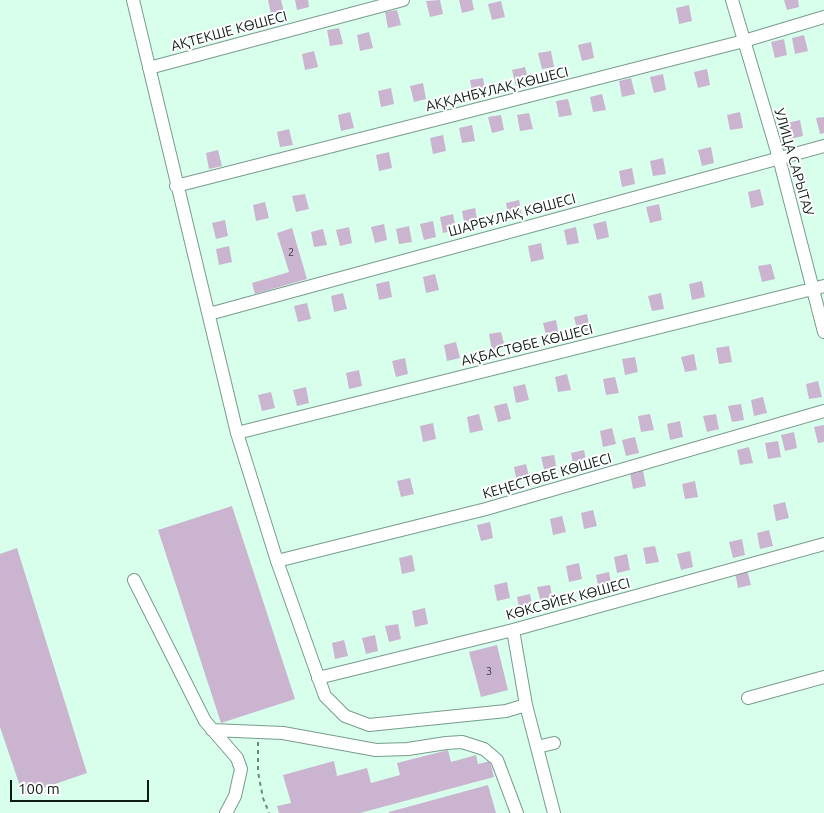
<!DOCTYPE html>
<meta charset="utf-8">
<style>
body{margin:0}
#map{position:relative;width:824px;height:813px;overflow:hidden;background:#d8feec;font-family:Ubuntu,sans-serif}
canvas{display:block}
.scale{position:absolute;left:10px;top:780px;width:139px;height:22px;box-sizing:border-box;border:2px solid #0d1b15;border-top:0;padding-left:6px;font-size:15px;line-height:18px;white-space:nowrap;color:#0d1b15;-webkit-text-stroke:4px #fff;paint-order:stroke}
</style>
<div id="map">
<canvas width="824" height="813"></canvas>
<div class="scale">100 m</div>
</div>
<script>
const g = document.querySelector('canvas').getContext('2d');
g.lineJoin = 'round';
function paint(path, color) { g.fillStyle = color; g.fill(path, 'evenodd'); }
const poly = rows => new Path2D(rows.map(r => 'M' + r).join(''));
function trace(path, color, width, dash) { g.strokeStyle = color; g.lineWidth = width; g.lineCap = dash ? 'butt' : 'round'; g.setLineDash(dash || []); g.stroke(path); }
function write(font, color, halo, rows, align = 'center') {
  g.font = font + ' Ubuntu,sans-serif'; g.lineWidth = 4; g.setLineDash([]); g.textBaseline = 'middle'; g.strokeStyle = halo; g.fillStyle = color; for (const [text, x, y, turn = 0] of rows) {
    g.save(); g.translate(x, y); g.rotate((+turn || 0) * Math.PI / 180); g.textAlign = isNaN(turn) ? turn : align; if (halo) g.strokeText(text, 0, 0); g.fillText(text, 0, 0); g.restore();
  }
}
const building = poly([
 [268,0,281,0,284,12,271,14],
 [295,0,308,0,309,7,297,10],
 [440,0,443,14,430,17,426,1],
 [459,0,472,0,474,10,462,13],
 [784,0,798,0,799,7,787,10],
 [501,1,505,17,492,20,488,4],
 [689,5,692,21,679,24,676,8],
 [397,10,401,25,388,28,385,12],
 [339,28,343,44,330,46,327,30],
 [369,32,373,48,360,51,357,35],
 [804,35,808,51,795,54,792,38],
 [784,39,787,55,775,58,771,42],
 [591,42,594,58,582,61,578,45],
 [314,51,318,67,305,70,302,54],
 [551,51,554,67,542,69,538,53],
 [525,67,529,83,516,86,512,70],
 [707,69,710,85,698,88,694,72],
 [663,74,666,90,654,93,650,77],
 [483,78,486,94,473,96,470,80],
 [631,78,635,94,622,97,619,81],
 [423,83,426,99,414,102,410,86],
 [391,88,394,104,381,107,378,91],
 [602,94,606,110,593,112,590,97],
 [568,99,572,115,559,117,556,101],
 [350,112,354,128,341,131,338,115],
 [740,112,743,128,730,130,727,115],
 [529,113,533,129,520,131,517,115],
 [501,115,504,130,492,133,488,117],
 [824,117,824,133,820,134,816,118],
 [800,120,803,136,790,139,787,123],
 [472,125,475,141,462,143,459,128],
 [289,129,293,145,280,147,277,132],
 [443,135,446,151,433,154,430,138],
 [711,147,714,163,702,166,698,150],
 [218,150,222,166,209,169,206,153],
 [389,152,392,168,379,171,376,155],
 [663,158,666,174,653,176,650,161],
 [632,168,635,184,622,187,619,171],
 [760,189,764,205,751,208,748,192],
 [305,194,309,209,296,212,292,196],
 [519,200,522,216,509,218,506,203],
 [265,202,269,218,256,221,253,205],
 [659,204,662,220,650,223,646,207],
 [475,208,478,224,465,227,462,211],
 [453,214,456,230,443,233,440,217],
 [225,220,228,236,216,239,212,223],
 [433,221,436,237,424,240,420,224],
 [606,221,609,237,597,240,593,224],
 [384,224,387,240,375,243,371,227],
 [409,226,412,242,399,244,396,229],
 [349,227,352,243,340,246,336,230],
 [576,227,579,243,567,245,564,230],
 [292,228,307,279,255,294,252,283,289,272,277,233],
 [323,229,327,245,314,247,311,232],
 [541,243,544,259,531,262,528,246],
 [229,246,232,262,219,265,216,249],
 [771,264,775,279,762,282,758,266],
 [435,274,439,290,426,293,423,277],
 [389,281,392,297,379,300,376,284],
 [702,281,705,297,692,300,689,284],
 [343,293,347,309,334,312,331,296],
 [661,293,664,309,652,311,648,296],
 [307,303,311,319,298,322,294,306],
 [587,314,590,330,578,333,574,317],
 [556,320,559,336,547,339,543,323],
 [501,332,505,347,492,350,489,334],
 [456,342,460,358,447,361,444,345],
 [729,346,732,362,719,364,716,348],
 [694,354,697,370,685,372,681,357],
 [635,357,638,372,625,375,622,359],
 [405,358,408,374,396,377,392,361],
 [359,370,362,386,349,389,346,373],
 [567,374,571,390,558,392,555,377],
 [615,377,619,393,606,395,603,379],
 [818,381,822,397,809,399,806,384],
 [525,384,529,400,516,403,513,387],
 [306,387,309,403,297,406,293,390],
 [271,392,275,408,262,411,258,395],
 [763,397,767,413,754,416,751,400],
 [507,403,511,419,498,422,494,406],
 [741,404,744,420,732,422,728,406],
 [479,414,483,430,470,433,467,417],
 [650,414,654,430,641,432,638,416],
 [716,414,719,429,707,432,703,416],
 [680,421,683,437,670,440,667,424],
 [433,423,436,439,423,442,420,426],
 [824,425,824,442,818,443,814,427],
 [612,428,616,444,603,447,600,431],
 [794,432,797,448,785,451,781,435],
 [635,437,639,453,626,456,622,440],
 [778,441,781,457,768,459,765,443],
 [749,447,753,463,740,465,737,450],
 [584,450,587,466,574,469,571,453],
 [554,455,557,470,545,473,541,457],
 [526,464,530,480,517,482,514,467],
 [643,470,646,486,633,489,630,473],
 [410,478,414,494,401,497,397,481],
 [695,481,698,497,685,499,682,484],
 [785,502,789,518,776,521,773,505],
 [232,506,295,699,221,723,158,530],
 [593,510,597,526,584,529,581,513],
 [562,516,566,532,553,535,550,519],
 [490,522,493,538,481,541,477,525],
 [769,530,773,546,760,549,757,533],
 [742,539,745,555,733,558,729,542],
 [655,546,659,562,646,564,643,548],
 [17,548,87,773,23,795,0,727,0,554],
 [690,551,693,567,681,570,677,554],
 [627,554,630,570,617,573,614,557],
 [412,555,415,571,402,574,399,558],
 [579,563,582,579,569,582,566,566],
 [747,570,751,585,738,588,735,572],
 [609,572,612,588,599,590,596,575],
 [507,582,510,598,497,601,494,585],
 [550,585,553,601,541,603,537,587],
 [530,594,533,610,520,612,517,597],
 [425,608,428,624,415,627,412,611],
 [398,624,401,639,389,642,385,626],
 [375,635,378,651,366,654,362,638],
 [344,640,348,656,335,659,332,643],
 [497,645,508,690,481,697,469,652],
 [448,750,451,762,476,755,478,764,490,761,494,777,360,813,279,813,277,806,291,803,283,775,334,761,337,776,367,768,371,783,400,775,397,763],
 [488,785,496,813,389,813,389,812]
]);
const path = poly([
 [258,742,258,772,263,798,269,813]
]);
const minor = poly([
 [133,0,237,433,277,561,325,696,345,716,369,725,506,711,526,705],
 [732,0,779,158,824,332],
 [149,68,403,0],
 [176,186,744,41,824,17],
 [209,314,824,146],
 [237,433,824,286],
 [277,561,486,509,824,411],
 [134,580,205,721,237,758,241,769,235,796,226,813],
 [513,630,526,705,554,813],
 [318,678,513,630,824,544],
 [748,698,824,677],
 [212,730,283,733,376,750,408,749,446,743,462,742,484,749,497,760,517,813],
 [537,747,554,743]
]);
const numberNames = [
 ["2",291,252],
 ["3",489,671]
];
const streetNames = [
 ["АҚТЕКШЕ КӨШЕСІ",229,31,-15],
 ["АҚҚАНБҰЛАҚ КӨШЕСІ",497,89,-14],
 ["УЛИЦА САРЫТАУ",794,162,74],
 ["ШАРБҰЛАҚ КӨШЕСІ",512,215,-15],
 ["АҚБАСТӨБЕ КӨШЕСІ",527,345,-14],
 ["КЕҢЕСТӨБЕ КӨШЕСІ",547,476,-16],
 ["КӨКСӘЙЕК КӨШЕСІ",568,599,-15]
];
paint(building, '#cbb4d0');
trace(minor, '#789c8c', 14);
trace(path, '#6f887c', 2, [4, 4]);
trace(minor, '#fff', 12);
write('11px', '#3c4144', null, numberNames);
write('14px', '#0d1b15', '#fff', streetNames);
</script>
